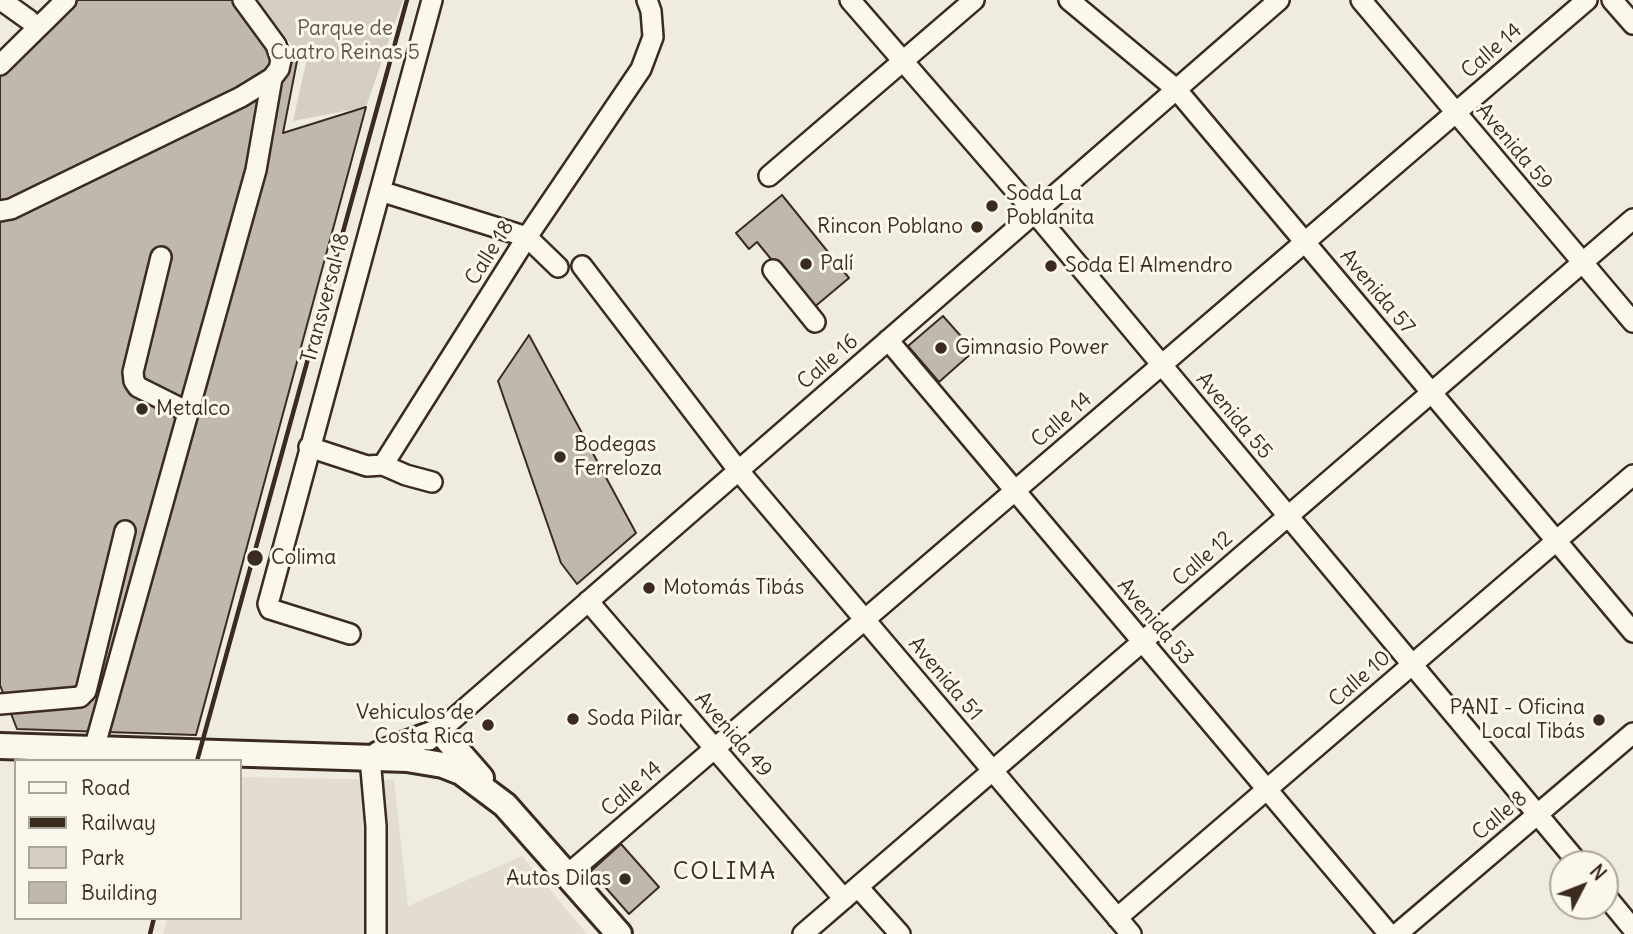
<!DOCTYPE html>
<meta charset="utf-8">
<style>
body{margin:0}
#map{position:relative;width:1633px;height:934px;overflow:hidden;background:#f0ebe0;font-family:Delius,sans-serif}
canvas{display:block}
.legend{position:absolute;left:14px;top:759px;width:228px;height:161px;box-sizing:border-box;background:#fbf7ec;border:2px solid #aea59a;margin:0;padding:9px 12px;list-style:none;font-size:21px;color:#3b2a1e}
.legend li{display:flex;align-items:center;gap:14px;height:35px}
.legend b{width:35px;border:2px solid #aea59a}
.north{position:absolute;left:1549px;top:850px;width:70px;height:70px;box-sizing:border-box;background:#fbf7ec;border:2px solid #aea59a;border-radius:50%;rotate:48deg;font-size:19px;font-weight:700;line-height:28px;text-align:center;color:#3b2a1e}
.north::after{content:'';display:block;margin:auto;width:24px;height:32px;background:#3b2a1e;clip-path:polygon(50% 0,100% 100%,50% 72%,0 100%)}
</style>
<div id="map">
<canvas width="1633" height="934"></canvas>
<ul class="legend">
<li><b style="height:9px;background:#fbf7ec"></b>Road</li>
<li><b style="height:9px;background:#3b2a1e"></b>Railway</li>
<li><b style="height:19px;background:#d5cec3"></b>Park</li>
<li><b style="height:19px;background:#c0b8ad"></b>Building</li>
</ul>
<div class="north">N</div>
</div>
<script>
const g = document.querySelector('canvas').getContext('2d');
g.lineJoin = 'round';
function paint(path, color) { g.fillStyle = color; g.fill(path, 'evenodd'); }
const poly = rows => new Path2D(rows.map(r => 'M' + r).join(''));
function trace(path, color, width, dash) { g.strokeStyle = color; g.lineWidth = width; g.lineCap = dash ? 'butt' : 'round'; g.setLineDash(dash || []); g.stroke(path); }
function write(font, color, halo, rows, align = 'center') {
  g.font = font + ' Delius,sans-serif'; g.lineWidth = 6; g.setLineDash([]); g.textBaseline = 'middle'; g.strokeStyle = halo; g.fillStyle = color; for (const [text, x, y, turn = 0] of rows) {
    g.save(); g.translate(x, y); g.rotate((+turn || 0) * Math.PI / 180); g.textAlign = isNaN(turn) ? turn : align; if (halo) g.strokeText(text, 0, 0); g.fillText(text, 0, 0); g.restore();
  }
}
const built = poly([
 [240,777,394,780,408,906,522,856,587,934,163,934,167,918,240,918]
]);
const green = poly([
 [256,0,403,0,366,107,293,121,306,63]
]);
const building = poly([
 [77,0,248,0,297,61,283,133,366,107,196,735,17,729,0,685,0,74,77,0],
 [782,195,849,278,812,309,757,242,749,249,736,233,782,195],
 [943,316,974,351,939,382,908,346,943,316],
 [529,335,636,533,577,584,561,563,498,381,529,335],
 [621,844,659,887,629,914,591,871,621,844]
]);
const minor = poly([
 [1,0,29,20],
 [850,0,1034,212,1579,864],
 [1069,0,1176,89,1633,632],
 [1361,0,1633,322],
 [1612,0,1633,24],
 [0,65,66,0],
 [769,176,974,0],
 [380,191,527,237,558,267],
 [0,211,11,209,241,97,272,78,279,69,281,60,276,45,243,0],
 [161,257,133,372,134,381,138,387,188,412],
 [582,266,738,470,1131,934],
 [773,270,815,322],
 [888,340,1389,934],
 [309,447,367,466,383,465,406,475,432,482],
 [383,465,527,237,641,69,653,37,651,11,647,0],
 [588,601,844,899],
 [350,634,270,609,268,604,432,0],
 [0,704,80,697,86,691,125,531],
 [429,740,1279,0],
 [94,749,256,170,272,78],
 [370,758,376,826,376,934],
 [567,875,1587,0],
 [858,887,900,934],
 [1605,895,1633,929],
 [1117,918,1633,475],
 [803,934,1633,219],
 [1397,934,1633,733]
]);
const major = poly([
 [0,746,407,759,443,765,461,772,505,805,619,934],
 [379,754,440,731,481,778]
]);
const rail = poly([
 [197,761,407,0],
 [150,934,154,918]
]);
const markers = [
 [992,206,7,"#3b2a1e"],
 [977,227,7,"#3b2a1e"],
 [806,264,7,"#3b2a1e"],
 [1051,266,7,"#3b2a1e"],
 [941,348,7,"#3b2a1e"],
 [142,409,7,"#3b2a1e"],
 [560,457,7,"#3b2a1e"],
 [255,558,9,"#3b2a1e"],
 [649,588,7,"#3b2a1e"],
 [573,719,7,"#3b2a1e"],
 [1599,720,7,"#3b2a1e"],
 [488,725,7,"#3b2a1e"],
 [625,879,7,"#3b2a1e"]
];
const parkNames = [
 ["Parque de",345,29],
 ["Cuatro Reinas 5",345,53]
];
const streetNames = [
 ["Calle 14",1492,51,-41],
 ["Avenida 59",1514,147,50],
 ["Calle 18",490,253,-58],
 ["Avenida 57",1377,292,50],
 ["Transversal 18",326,298,-75],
 ["Calle 16",828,362,-41],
 ["Avenida 55",1234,416,50],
 ["Calle 14",1062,420,-41],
 ["Calle 12",1203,559,-41],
 ["Avenida 53",1155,622,50],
 ["Avenida 51",945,679,50],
 ["Calle 10",1360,679,-41],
 ["Avenida 49",733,735,49],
 ["Calle 14",632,789,-41],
 ["Calle 8",1500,816,-40]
];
const poiNames = [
 ["Soda La",1006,194],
 ["Poblanita",1006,218],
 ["Rincon Poblano",963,227,"right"],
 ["Palí",820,264],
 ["Soda El Almendro",1065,266],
 ["Gimnasio Power",955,348],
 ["Metalco",156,409],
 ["Bodegas",574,445],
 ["Ferreloza",574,469],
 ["Colima",271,558],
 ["Motomás Tibás",663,588],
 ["PANI - Oficina",1585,708,"right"],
 ["Local Tibás",1585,732,"right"],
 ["Vehiculos de",474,713,"right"],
 ["Costa Rica",474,737,"right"],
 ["Soda Pilar",587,719],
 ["Autos Dilas",611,879,"right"]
];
const quarterNames = [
 ["COLIMA",725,872]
];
paint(built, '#e2dcd1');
paint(green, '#d5cec3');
paint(building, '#c0b8ad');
trace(building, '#3b2a1e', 2);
trace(minor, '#3b2a1e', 24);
trace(major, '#3b2a1e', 30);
trace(minor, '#fbf7ec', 19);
trace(major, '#fbf7ec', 24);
trace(rail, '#3b2a1e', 4.5);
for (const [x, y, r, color] of markers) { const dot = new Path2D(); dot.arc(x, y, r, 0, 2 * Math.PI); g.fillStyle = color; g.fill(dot); trace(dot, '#fbf7ec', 2.5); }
write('21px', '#625347', '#fbf7ec', parkNames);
write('21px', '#3b2a1e', '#fbf7ec', streetNames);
write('21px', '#3b2a1e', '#fbf7ec', poiNames, 'left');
g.letterSpacing = '2px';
write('24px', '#3b2a1e', '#fbf7ec', quarterNames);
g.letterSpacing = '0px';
</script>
